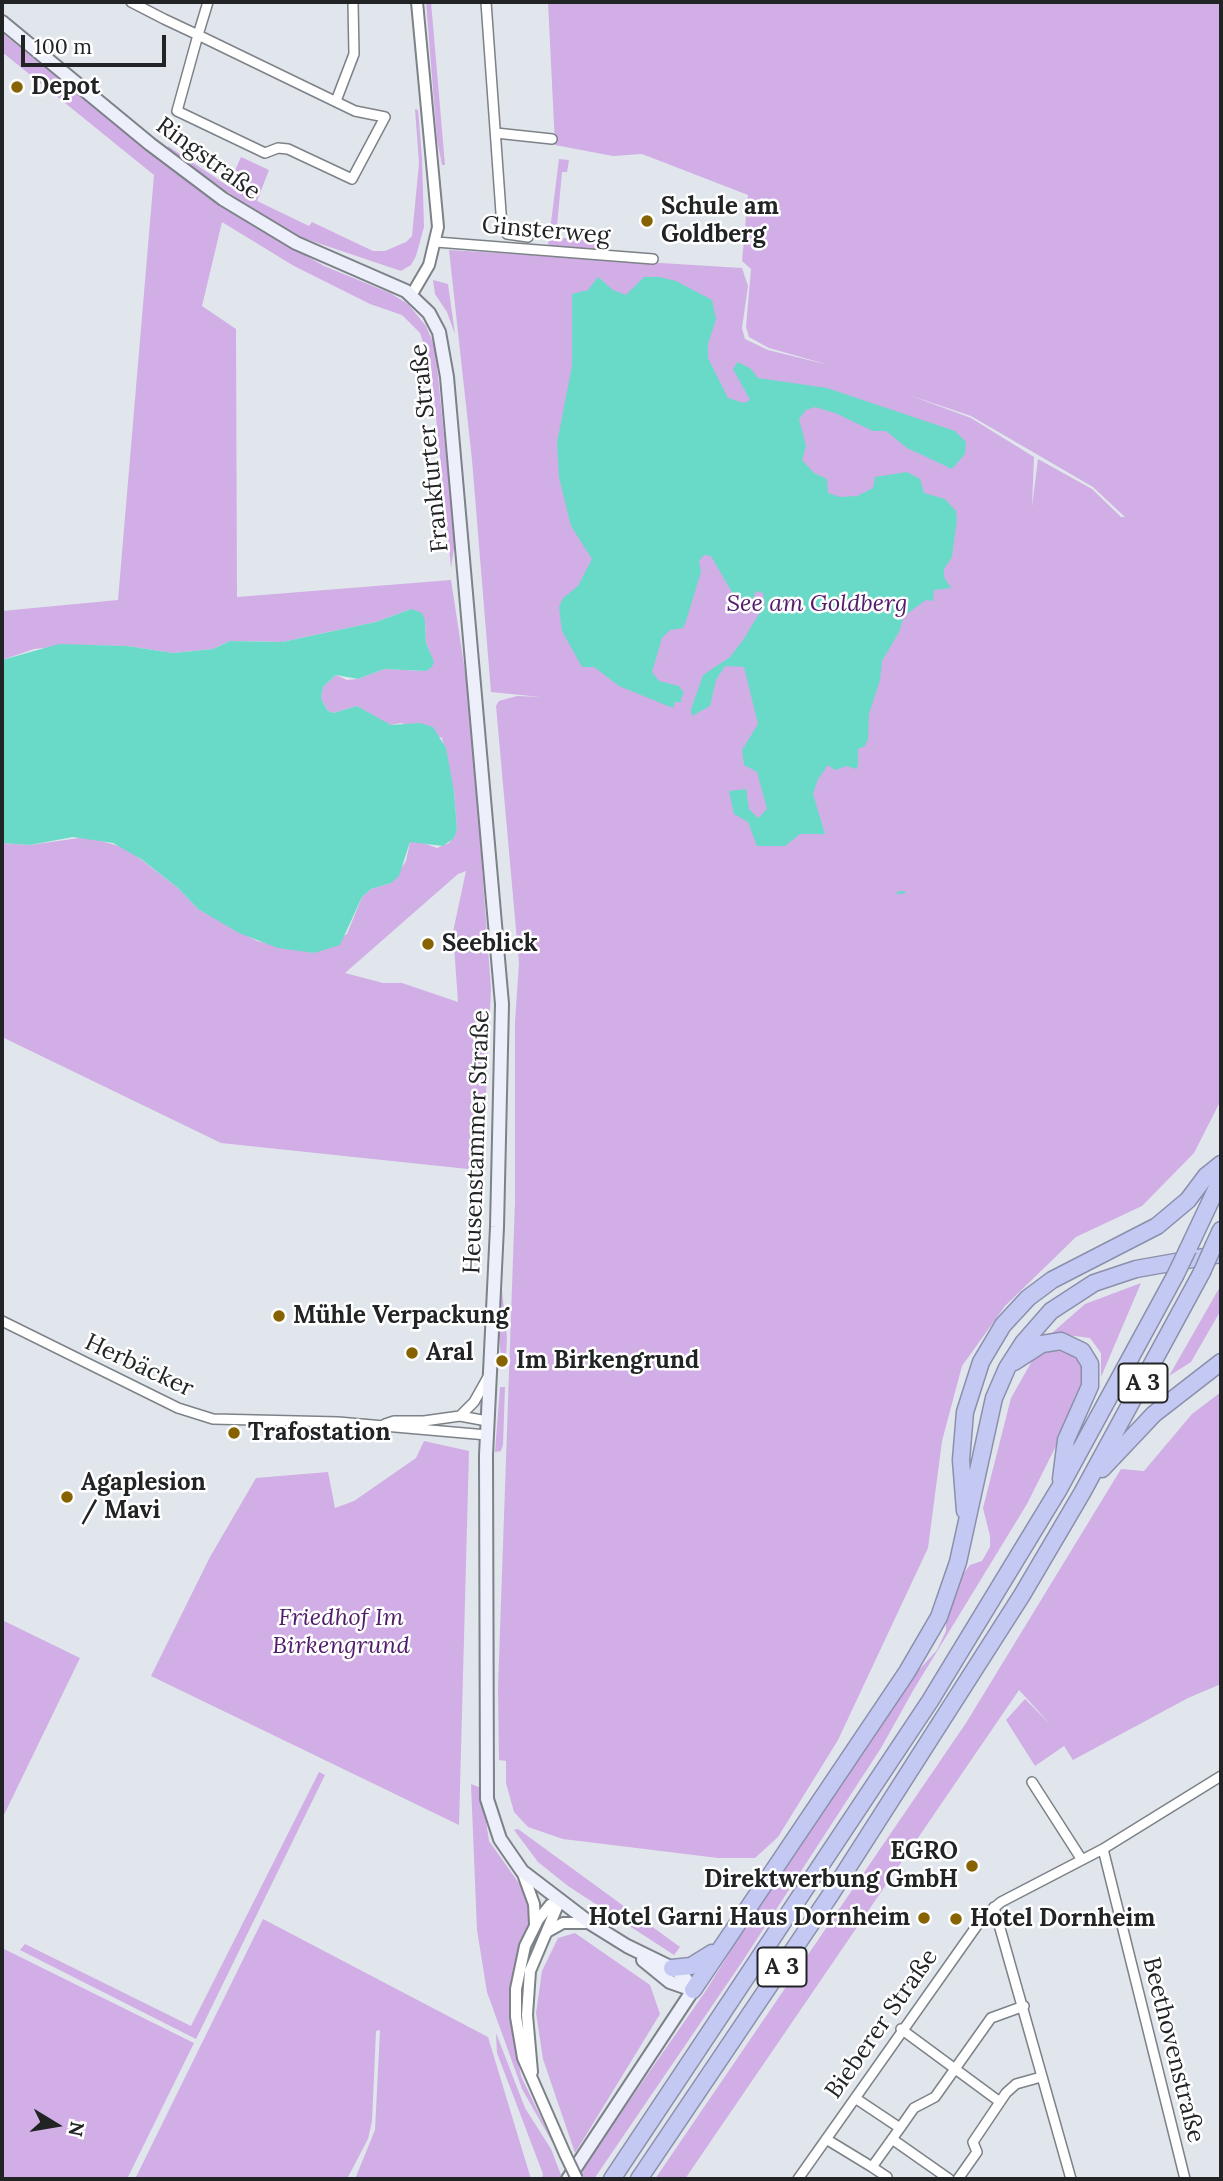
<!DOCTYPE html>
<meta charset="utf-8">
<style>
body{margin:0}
#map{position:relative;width:1223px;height:2181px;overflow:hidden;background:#e0e6eb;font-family:Lora,serif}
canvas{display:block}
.frame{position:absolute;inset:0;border:4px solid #212325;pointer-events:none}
.north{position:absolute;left:21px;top:2090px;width:70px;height:70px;-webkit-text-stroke:5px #fff;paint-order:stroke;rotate:101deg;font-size:19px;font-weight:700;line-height:28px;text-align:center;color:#212325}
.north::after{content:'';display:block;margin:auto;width:24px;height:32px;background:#212325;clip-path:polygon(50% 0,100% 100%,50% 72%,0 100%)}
.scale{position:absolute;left:21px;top:35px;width:145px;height:32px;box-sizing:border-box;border:4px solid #212325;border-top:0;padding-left:9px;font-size:21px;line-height:24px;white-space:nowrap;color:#212325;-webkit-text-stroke:5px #fff;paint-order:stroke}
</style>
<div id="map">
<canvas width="1223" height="2181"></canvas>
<div class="frame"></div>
<div class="north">N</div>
<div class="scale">100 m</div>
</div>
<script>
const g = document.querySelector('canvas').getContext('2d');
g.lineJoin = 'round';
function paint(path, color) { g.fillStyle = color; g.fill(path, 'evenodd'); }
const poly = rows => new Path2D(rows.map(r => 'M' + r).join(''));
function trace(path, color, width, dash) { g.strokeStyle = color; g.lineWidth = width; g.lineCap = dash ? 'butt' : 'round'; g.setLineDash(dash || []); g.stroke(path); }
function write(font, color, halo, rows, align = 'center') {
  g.font = font + ' Lora,serif'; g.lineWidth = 5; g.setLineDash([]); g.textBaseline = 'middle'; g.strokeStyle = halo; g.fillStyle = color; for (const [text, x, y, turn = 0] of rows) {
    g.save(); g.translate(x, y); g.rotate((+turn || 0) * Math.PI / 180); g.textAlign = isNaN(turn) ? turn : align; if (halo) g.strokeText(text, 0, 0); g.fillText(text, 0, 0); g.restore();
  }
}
const green = poly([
 [426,2,431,2,445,165,442,165,437,139],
 [548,2,1221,2,1221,1100,1194,1153,1142,1206,1076,1237,1005,1306,962,1366,942,1441,928,1548,838,1740,778,1837,755,1858,718,1858,563,1839,528,1827,514,1812,506,1783,506,1761,499,1760,498,1688,515,1201,515,1022,519,963,496,706,499,701,517,696,541,697,491,692,472,460,449,250,742,268,748,286,742,328,745,339,768,350,829,365,769,348,749,337,746,327,751,269,742,261,748,195,642,154,613,156,555,145],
 [909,395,971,416,1093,487,1125,517,1121,517,1092,489,1038,459,1032,507,1034,457,971,418],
 [2,33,156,157,235,214,324,266,390,293,408,304,426,326,435,347,455,542,451,568,431,367,420,333,402,315,370,304,294,266,222,222,202,306,236,329,237,597,451,580,470,704,491,989,483,1157,468,1169,221,1143,2,1037,2,843,30,845,86,837,126,848,178,888,198,909,257,941,314,953,347,934,362,897,371,889,391,883,406,861,410,842,418,841,437,848,449,843,457,829,454,791,442,738,401,723,391,725,380,721,357,706,333,713,327,710,321,698,323,687,336,675,347,680,358,679,384,669,426,671,433,662,426,643,425,620,411,609,376,622,282,642,230,641,213,649,173,653,127,646,74,645,34,649,2,660,2,611,118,600,154,175,2,52],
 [466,871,453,932,458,1002,402,983,383,983,345,973,458,874],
 [415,109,418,110,422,158,424,227,416,256,411,265,401,271,303,238,254,211,167,149,168,146,228,186,241,157,269,170,257,201,309,226,312,222,373,251,385,251,406,242,412,236,419,163],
 [559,159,569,160,567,172,562,172,557,226,553,226,552,237,594,241,594,244,602,245,601,251,548,246],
 [433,280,448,284,455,334,447,312,435,294],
 [1141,1283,1101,1377,1101,1353,1090,1338,1052,1333,1085,1304],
 [1221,1285,1221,1310,1191,1362,1169,1376],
 [502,1290,507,1338,506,1358,501,1358,498,1327],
 [1062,1346,1082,1362,1083,1392,1027,1504,914,1689,881,1748,742,1962,594,2179,579,2179,588,2160,705,1992,758,1907,909,1681,937,1650,946,1631,946,1615,963,1574,970,1565,982,1561,990,1547,990,1536,983,1508,1011,1398,1037,1352],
 [500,1387,505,1387,503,1445,501,1451,495,1452],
 [1221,1392,1221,1684,1188,1698,1073,1760,1064,1746,1035,1766,1006,1720,1025,1699,1051,1725,1019,1690,685,2179,655,2179,966,1723,1121,1469,1144,1471,1192,1414],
 [424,1441,469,1451,459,1825,151,1676,210,1557,256,1478,328,1472,335,1508,354,1501,416,1458],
 [2,1620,80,1658,2,1819],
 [319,1772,325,1775,196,2039,20,1950,25,1944,191,2026],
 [471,1784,481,1788,489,1841,528,1896,530,1922,514,1967,511,2020,521,2076,555,2147,522,2089,487,1992,477,1930],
 [518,1829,680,1947,674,1955,568,1886,538,1862,514,1830],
 [263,1919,488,2037,531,2179,355,2179,375,2130,380,2030,376,2031,372,2121,368,2139,347,2179,135,2179],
 [575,1933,650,1985,660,2014,575,2153,543,2059,536,2013,542,1971,558,1938],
 [2,1948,194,2043,127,2179,2,2179],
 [496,2033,525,2108,551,2149,561,2175,558,2179,542,2179,543,2174,497,2053]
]);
const water = poly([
 [598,277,613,290,626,295,644,277,659,277,676,281,712,300,716,319,708,344,708,358,728,398,744,403,750,400,733,369,738,362,751,369,758,378,827,388,955,431,966,442,965,454,952,469,907,448,886,431,873,431,835,413,815,407,806,410,799,419,806,446,802,460,814,473,827,479,828,493,840,497,857,496,873,488,875,477,907,472,920,479,924,493,945,499,956,511,957,519,952,557,944,569,944,577,951,588,934,590,933,601,926,600,904,616,899,632,882,661,880,680,869,714,868,739,865,746,858,749,858,766,855,769,847,766,835,770,828,765,818,779,813,794,825,834,800,834,785,846,757,846,748,822,734,814,729,791,746,789,749,809,758,818,767,809,757,772,744,765,742,750,758,724,744,667,725,666,716,680,710,706,692,716,691,709,703,675,730,657,743,640,765,604,763,593,756,591,752,602,733,594,711,556,704,555,699,561,701,572,686,621,683,628,670,630,662,638,652,672,659,681,679,686,684,693,681,698,682,702,675,702,673,708,619,686,594,667,582,667,562,631,559,607,563,598,578,586,592,559,571,526,559,477,557,443,572,366,572,294,588,290],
 [411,609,422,613,425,620,426,643,434,662,432,667,426,671,384,669,358,679,336,675,323,687,321,698,327,710,333,713,357,706,391,725,420,723,433,727,446,748,454,791,457,829,454,838,443,846,410,842,399,876,391,883,371,889,362,897,340,945,314,953,278,948,239,933,198,909,178,888,141,859,113,843,73,837,30,845,2,843,2,660,59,644,127,646,173,653,213,649,230,641,282,642,376,622]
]);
const stream = poly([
 [898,893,904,892]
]);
const minor = poly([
 [131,2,164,19,198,35,355,111,385,117,352,179,288,149,278,148,265,153,177,111,198,35,208,2],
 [486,2,502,227,507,234,528,237],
 [336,101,354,54,353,2],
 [496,133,552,139],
 [436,242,653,259],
 [2,1321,178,1408,213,1419,338,1422,487,1435],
 [460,1416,474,1402,488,1377],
 [385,1424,394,1421,424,1421,460,1416,487,1421],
 [1032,1782,1082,1860],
 [1103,1849,1185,2179],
 [994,1907,1071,2179],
 [901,2029,1000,2102],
 [900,2128,914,2108,935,2097,991,2018,1024,2006],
 [826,2139,872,2167,900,2128,855,2098],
 [892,2139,949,2179],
 [872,2167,887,2177,885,2179],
 [798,2179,983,1917,1001,1902,1103,1849,1221,1776],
 [958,2179,977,2152,973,2142,1006,2093,1016,2084,1041,2077]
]);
const tertiary = poly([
 [412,294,429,265,438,227,417,2],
 [522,1871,534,1904,535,1924],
 [560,1900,550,1905,538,1920,525,1946,516,1989,516,2017,523,2058,565,2154],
 [547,1932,563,1923,590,1923],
 [532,2072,527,2015,530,1971,560,1900]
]);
const secondary = poly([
 [2,22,150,144,223,199,296,243,406,291,429,313,439,332,447,377,502,1004,497,1227,486,1455,487,1799,500,1839,522,1871,590,1923,627,1946,672,1968,683,1975,693,1990],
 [643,1960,670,1982,693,1990],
 [568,2179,693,1990]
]);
const motorway = poly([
 [1214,1245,1221,1230],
 [1188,1249,1221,1179],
 [1014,1362,1042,1344,1061,1341,1082,1351,1090,1364,1090,1386,1066,1440,1061,1479],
 [1102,1469,1154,1414,1221,1362],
 [965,1511,961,1460,965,1412,981,1362,1003,1325,1028,1298,1052,1280,1157,1226,1188,1200,1206,1176,1221,1164],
 [672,1968,691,1966,712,1953],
 [693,1990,907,1672,939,1617,958,1562,994,1398,1007,1368,1023,1343,1051,1311,1094,1283,1136,1269,1221,1254],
 [612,2179,930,1701,1059,1489,1175,1276],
 [639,2179,831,1894,1022,1595,1082,1493,1202,1272]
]);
const tertiaryBridge = poly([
 [565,2154,577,2179]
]);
const motorwayBridge = poly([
 [1202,1272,1214,1245],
 [1175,1276,1188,1249]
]);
const markers = [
 [17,87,7,"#876200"],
 [647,221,7,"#876200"],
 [428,944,7,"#876200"],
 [279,1316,7,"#876200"],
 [412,1353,7,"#876200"],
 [502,1361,7,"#876200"],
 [234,1433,7,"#876200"],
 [67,1497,7,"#876200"],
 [972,1866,7,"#876200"],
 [924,1918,7,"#876200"],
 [956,1919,7,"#876200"]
];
const shields = [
 [1143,1383,49],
 [782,1967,49]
];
const shieldNames = [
 ["A 3",1143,1383],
 ["A 3",782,1967]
];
const poiNames = [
 ["Depot",31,87],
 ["Schule am",661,207],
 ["Goldberg",661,235],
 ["Seeblick",442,944],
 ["Mühle Verpackung",293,1316],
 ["Aral",426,1353],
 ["Im Birkengrund",516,1361],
 ["Trafostation",248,1433],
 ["Agaplesion",81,1483],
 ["/ Mavi",81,1511],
 ["EGRO",958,1852,"right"],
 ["Direktwerbung GmbH",958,1880,"right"],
 ["Hotel Garni Haus Dornheim",910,1918,"right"],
 ["Hotel Dornheim",970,1919]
];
const streetNames = [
 ["Ringstraße",208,159,36],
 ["Ginsterweg",546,231,5],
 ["Frankfurter Straße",430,448,-96],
 ["Heusenstammer Straße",477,1142,-88],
 ["Herbäcker",139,1366,25],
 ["Bieberer Straße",882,2024,-55],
 ["Beethovenstraße",1173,2050,76]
];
const parkNames = [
 ["See am Goldberg",817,604],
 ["Friedhof Im",341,1618],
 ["Birkengrund",341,1646]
];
paint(green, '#d1aee5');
paint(water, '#6adac8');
trace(stream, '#6adac8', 2.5);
trace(minor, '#7c8287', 12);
trace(tertiary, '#7c8287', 14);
trace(secondary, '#7c8287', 16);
trace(motorway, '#8b8fab', 19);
trace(minor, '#fff', 9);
trace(tertiary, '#fff', 10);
trace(secondary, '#edeffb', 12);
trace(motorway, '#c4c9f3', 16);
trace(tertiaryBridge, '#7c8287', 14, []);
trace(motorwayBridge, '#8b8fab', 19, []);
trace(tertiaryBridge, '#fff', 10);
trace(motorwayBridge, '#c4c9f3', 16);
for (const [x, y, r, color] of markers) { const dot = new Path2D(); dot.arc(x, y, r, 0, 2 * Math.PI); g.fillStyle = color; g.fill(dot); trace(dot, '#fff', 2.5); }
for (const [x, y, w] of shields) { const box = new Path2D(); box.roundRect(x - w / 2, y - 19.5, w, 39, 5); g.fillStyle = '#fff'; g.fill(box); trace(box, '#212325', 2); }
write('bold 23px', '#212325', null, shieldNames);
write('bold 24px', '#212325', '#fff', poiNames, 'left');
write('24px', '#212325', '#fff', streetNames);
write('italic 24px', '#521c6c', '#fff', parkNames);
</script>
